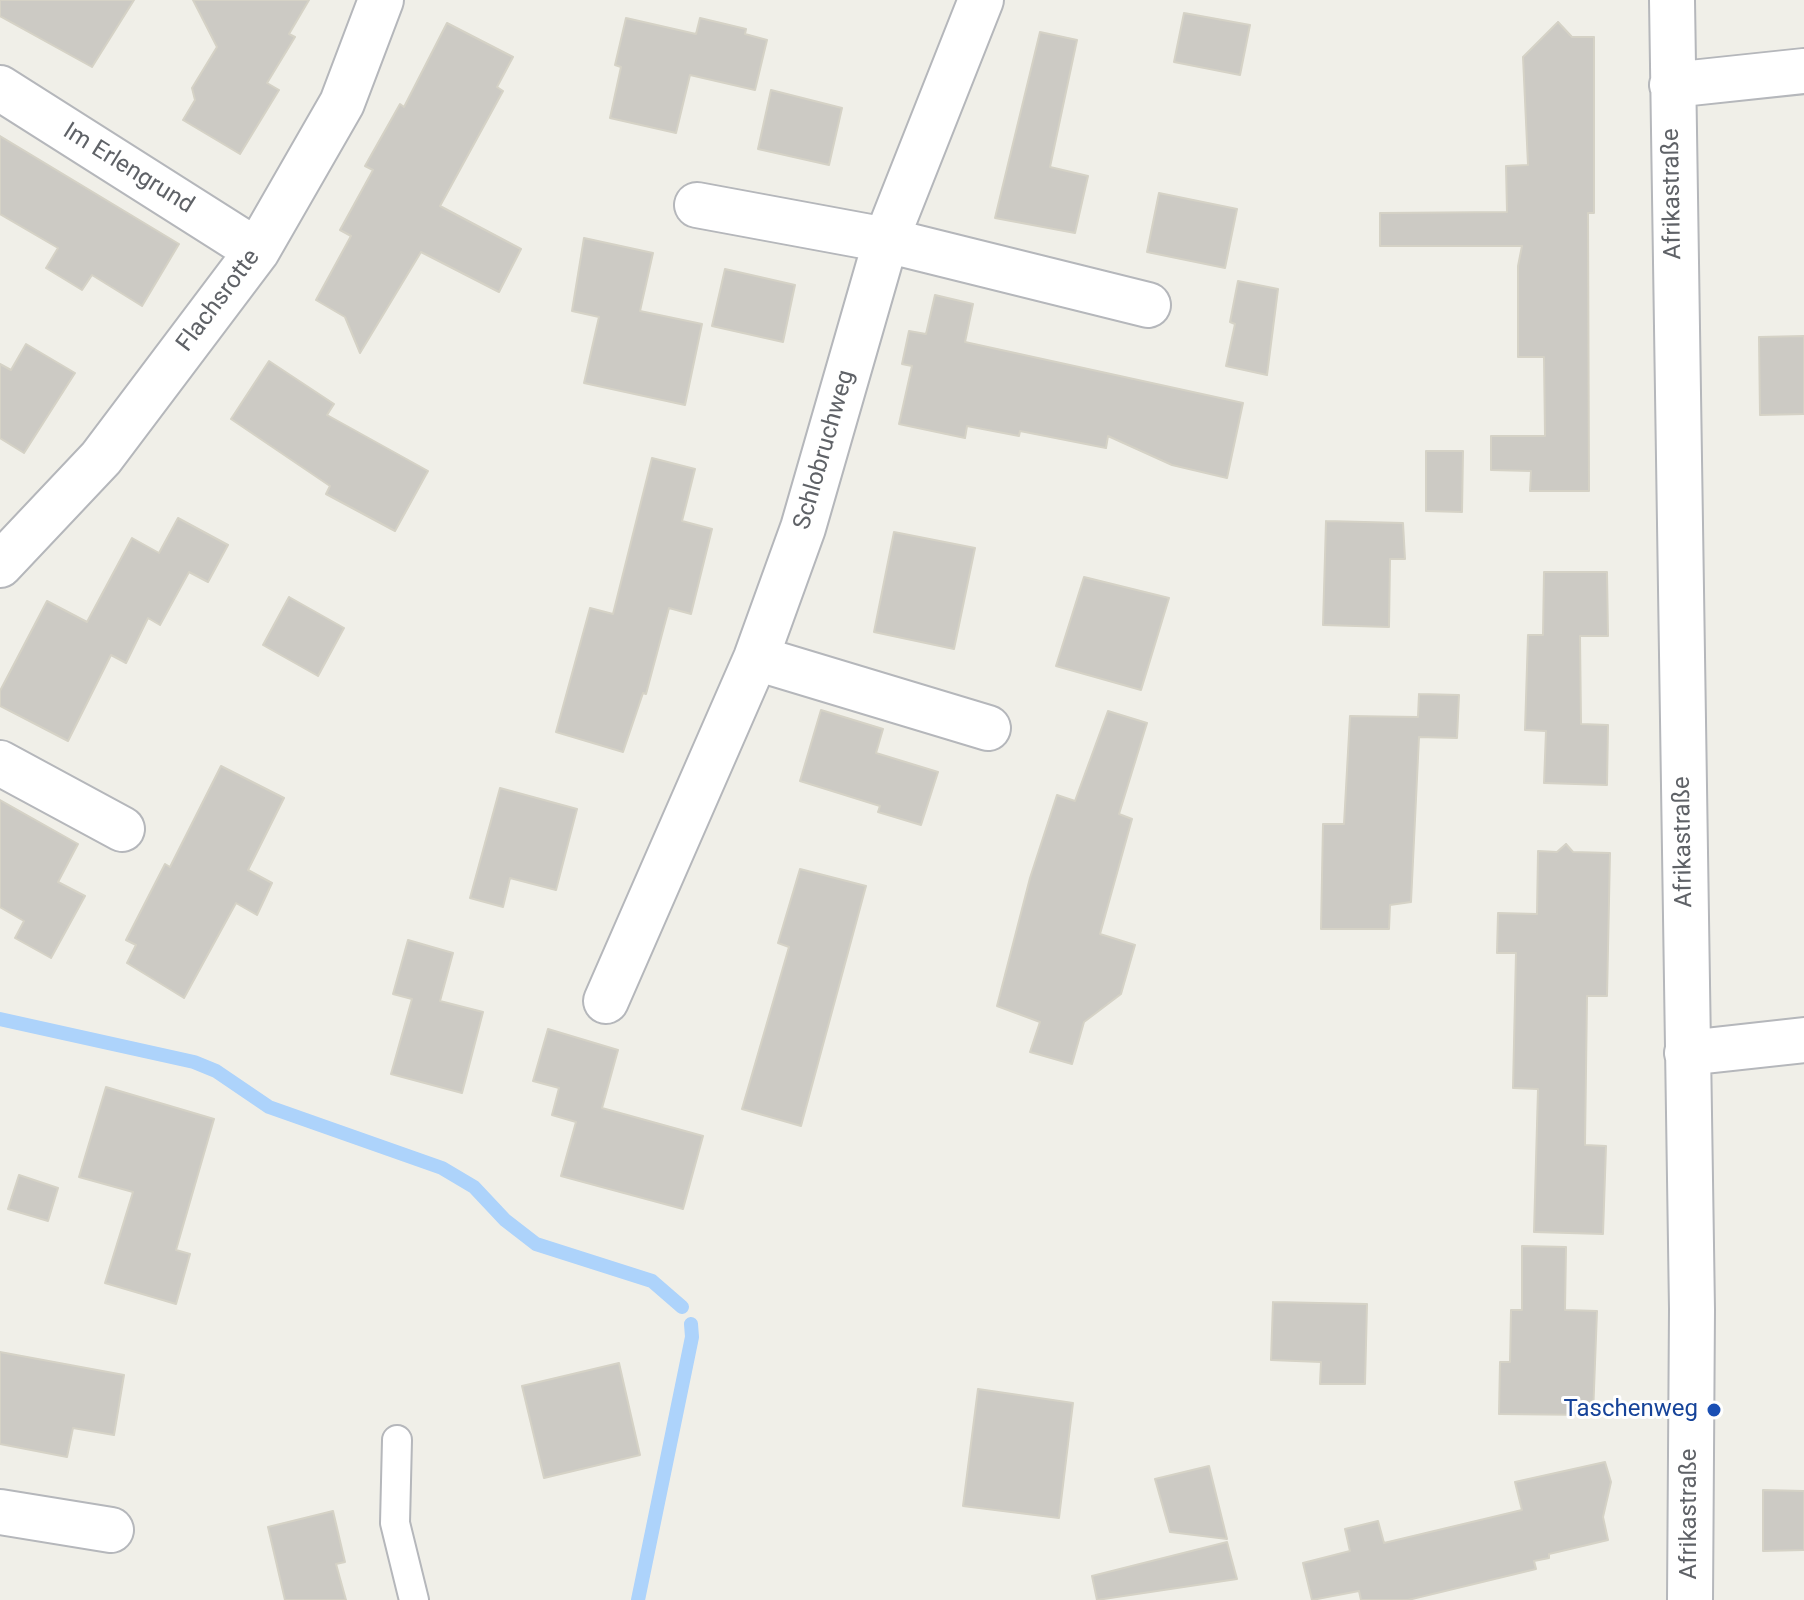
<!DOCTYPE html>
<meta charset="utf-8">
<style>
body{margin:0}
canvas{display:block;background:#f0efe8}
</style>
<canvas width="1804" height="1600"></canvas>
<script>
const g = document.querySelector('canvas').getContext('2d');
g.lineJoin = 'round';
const poly = rows => new Path2D(rows.map(r => 'M' + r).join(''));
function trace(path, color, width, dash) { g.strokeStyle = color; g.lineWidth = width; g.lineCap = dash ? 'butt' : 'round'; g.setLineDash(dash || []); g.stroke(path); }
function paint(path, color) { g.fillStyle = color; g.fill(path, 'evenodd'); }
function write(font, color, halo, rows, align = 'center') {
  g.font = font + ' Roboto,sans-serif'; g.lineWidth = 6; g.setLineDash([]); g.textBaseline = 'middle'; g.strokeStyle = halo; g.fillStyle = color; for (const [text, x, y, turn = 0] of rows) {
    g.save(); g.translate(x, y); g.rotate((+turn || 0) * Math.PI / 180); g.textAlign = isNaN(turn) ? turn : align; if (halo) g.strokeText(text, 0, 0); g.fillText(text, 0, 0); g.restore();
  }
}
const stream = poly([
 [0,1019,194,1062,216,1071,269,1107,442,1168,474,1187,505,1220,536,1244,652,1281,682,1307],
 [638,1600,692,1337,691,1324]
]);
const building = poly([
 [0,0,134,0,92,67,0,16,0,0],
 [193,0,309,0,289,34,295,37,267,83,279,90,240,154,183,120,195,100,192,88,217,47,193,0],
 [1184,13,1250,25,1240,75,1174,62,1184,13],
 [626,18,696,34,700,18,746,29,745,34,767,40,755,90,690,75,676,133,610,118,621,67,615,65,626,18],
 [1558,22,1572,37,1594,37,1594,213,1588,213,1589,491,1530,491,1531,471,1491,470,1491,436,1545,436,1544,357,1518,357,1518,266,1522,246,1380,246,1380,213,1507,212,1506,166,1528,165,1523,57,1558,22],
 [447,23,513,57,497,87,503,91,440,206,521,249,499,292,421,252,360,353,345,317,316,300,351,236,340,230,373,170,365,166,400,104,404,107,447,23],
 [1040,32,1077,40,1050,167,1088,176,1075,233,995,218,1040,32],
 [771,90,842,108,829,165,758,149,771,90],
 [0,136,179,244,142,306,92,275,82,290,46,268,58,248,0,214,0,136],
 [1159,193,1237,209,1225,268,1147,252,1159,193],
 [584,238,653,253,640,311,702,324,685,405,584,383,599,317,572,311,584,238],
 [725,269,795,285,783,342,712,326,725,269],
 [1238,281,1278,289,1267,375,1226,366,1235,324,1230,322,1238,281],
 [935,295,973,304,965,342,1243,403,1227,478,1172,465,1108,436,1106,448,1020,431,1019,436,967,426,965,438,899,424,912,366,902,364,909,331,926,334,935,295],
 [1804,336,1804,414,1760,415,1759,337,1804,336],
 [26,344,75,373,24,453,0,438,0,364,11,370,26,344],
 [269,361,334,404,327,415,428,471,395,531,326,494,330,486,231,419,269,361],
 [1426,451,1463,451,1462,512,1426,511,1426,451],
 [652,458,695,469,682,521,712,529,691,614,669,608,646,694,643,693,623,752,556,732,590,608,613,614,652,458],
 [178,518,228,545,208,582,189,572,160,625,148,618,126,663,111,655,68,741,0,706,0,691,47,601,87,622,132,538,159,553,178,518],
 [1326,521,1403,523,1405,559,1390,559,1389,627,1323,625,1326,521],
 [894,532,975,548,954,649,874,632,894,532],
 [1544,572,1607,572,1608,636,1580,636,1581,724,1608,725,1607,785,1544,783,1546,731,1525,730,1528,635,1543,635,1544,572],
 [1084,577,1169,598,1141,690,1056,666,1084,577],
 [289,597,344,628,318,676,263,645,289,597],
 [1419,694,1459,695,1457,738,1419,737,1411,902,1390,905,1389,929,1321,929,1323,824,1344,824,1350,716,1418,717,1419,694],
 [821,710,883,729,876,753,938,772,921,825,878,812,880,806,800,781,821,710],
 [1108,711,1147,723,1119,814,1132,819,1100,934,1135,945,1121,994,1084,1022,1072,1064,1030,1052,1040,1022,997,1006,1030,878,1057,795,1075,801,1108,711],
 [221,766,284,798,248,870,272,883,257,915,236,903,184,998,127,963,136,945,126,940,165,864,170,867,221,766],
 [500,788,577,809,556,890,510,878,503,907,470,898,500,788],
 [0,800,78,844,58,882,85,896,51,958,15,938,24,921,0,907,0,800],
 [1566,844,1573,852,1610,853,1607,996,1587,996,1585,1145,1606,1146,1603,1234,1534,1232,1538,1089,1513,1088,1516,953,1497,953,1498,913,1537,914,1538,851,1557,852,1566,844],
 [800,869,866,886,801,1126,742,1109,789,947,778,943,800,869],
 [408,940,453,953,440,1001,483,1012,462,1093,391,1074,412,999,393,994,408,940],
 [548,1029,618,1050,602,1108,703,1136,683,1209,561,1176,576,1122,552,1115,559,1088,533,1081,548,1029],
 [106,1087,214,1119,176,1250,190,1254,176,1304,105,1283,133,1192,79,1177,106,1087],
 [19,1175,58,1188,48,1221,8,1209,19,1175],
 [1522,1246,1566,1247,1565,1310,1597,1311,1593,1415,1499,1414,1500,1362,1510,1362,1511,1310,1522,1310,1522,1246],
 [1273,1302,1367,1304,1365,1384,1320,1384,1321,1362,1271,1360,1273,1302],
 [0,1352,124,1375,114,1435,73,1428,67,1457,0,1444,0,1352],
 [619,1363,640,1455,544,1478,522,1386,619,1363],
 [978,1389,1073,1403,1059,1518,963,1506,978,1389],
 [1605,1462,1611,1482,1603,1517,1608,1540,1549,1554,1549,1558,1534,1561,1536,1569,1408,1600,1361,1600,1359,1591,1312,1600,1303,1563,1350,1551,1345,1529,1378,1521,1384,1543,1522,1510,1515,1482,1605,1462],
 [1209,1466,1227,1539,1170,1532,1155,1479,1209,1466],
 [1763,1490,1804,1491,1804,1550,1763,1551,1763,1490],
 [333,1511,345,1562,336,1564,346,1600,285,1600,268,1527,333,1511],
 [1227,1542,1237,1579,1097,1600,1092,1576,1227,1542]
]);
const service = poly([
 [397,1440,395,1523,414,1600]
]);
const minor = poly([
 [1672,0,1692,1309,1690,1600],
 [1672,85,1804,71],
 [0,88,257,251],
 [697,205,886,240,1148,305],
 [0,565,101,458,257,251,342,103,381,0],
 [756,658,988,728],
 [0,763,122,829],
 [606,1001,756,658,803,528,886,240,981,0],
 [1687,1053,1804,1040],
 [0,1512,111,1530]
]);
const markers = [
 [1714,1410,8,"#1a4fb4"]
];
const streetNames = [
 ["Im Erlengrund",128,169,32],
 ["Afrikastraße",1673,194,-91],
 ["Flachsrotte",219,301,-53],
 ["Schlobruchweg",825,450,-74],
 ["Afrikastraße",1684,842,-91],
 ["Afrikastraße",1690,1514,-90]
];
const transitNames = [
 ["Taschenweg",1698,1410]
];
trace(stream, '#add3fb', 14);
paint(building, '#cccac4');
trace(building, '#d5d2c6', 2);
trace(service, '#b5b7bb', 32);
trace(minor, '#b5b7bb', 48);
trace(service, '#fff', 28);
trace(minor, '#fff', 44);
for (const [x, y, r, color] of markers) { const dot = new Path2D(); dot.arc(x, y, r, 0, 2 * Math.PI); g.fillStyle = color; g.fill(dot); trace(dot, '#fff', 3); }
write('24px', '#5f6267', '#fff', streetNames);
write('24px', '#164399', '#fff', transitNames, 'right');
</script>
